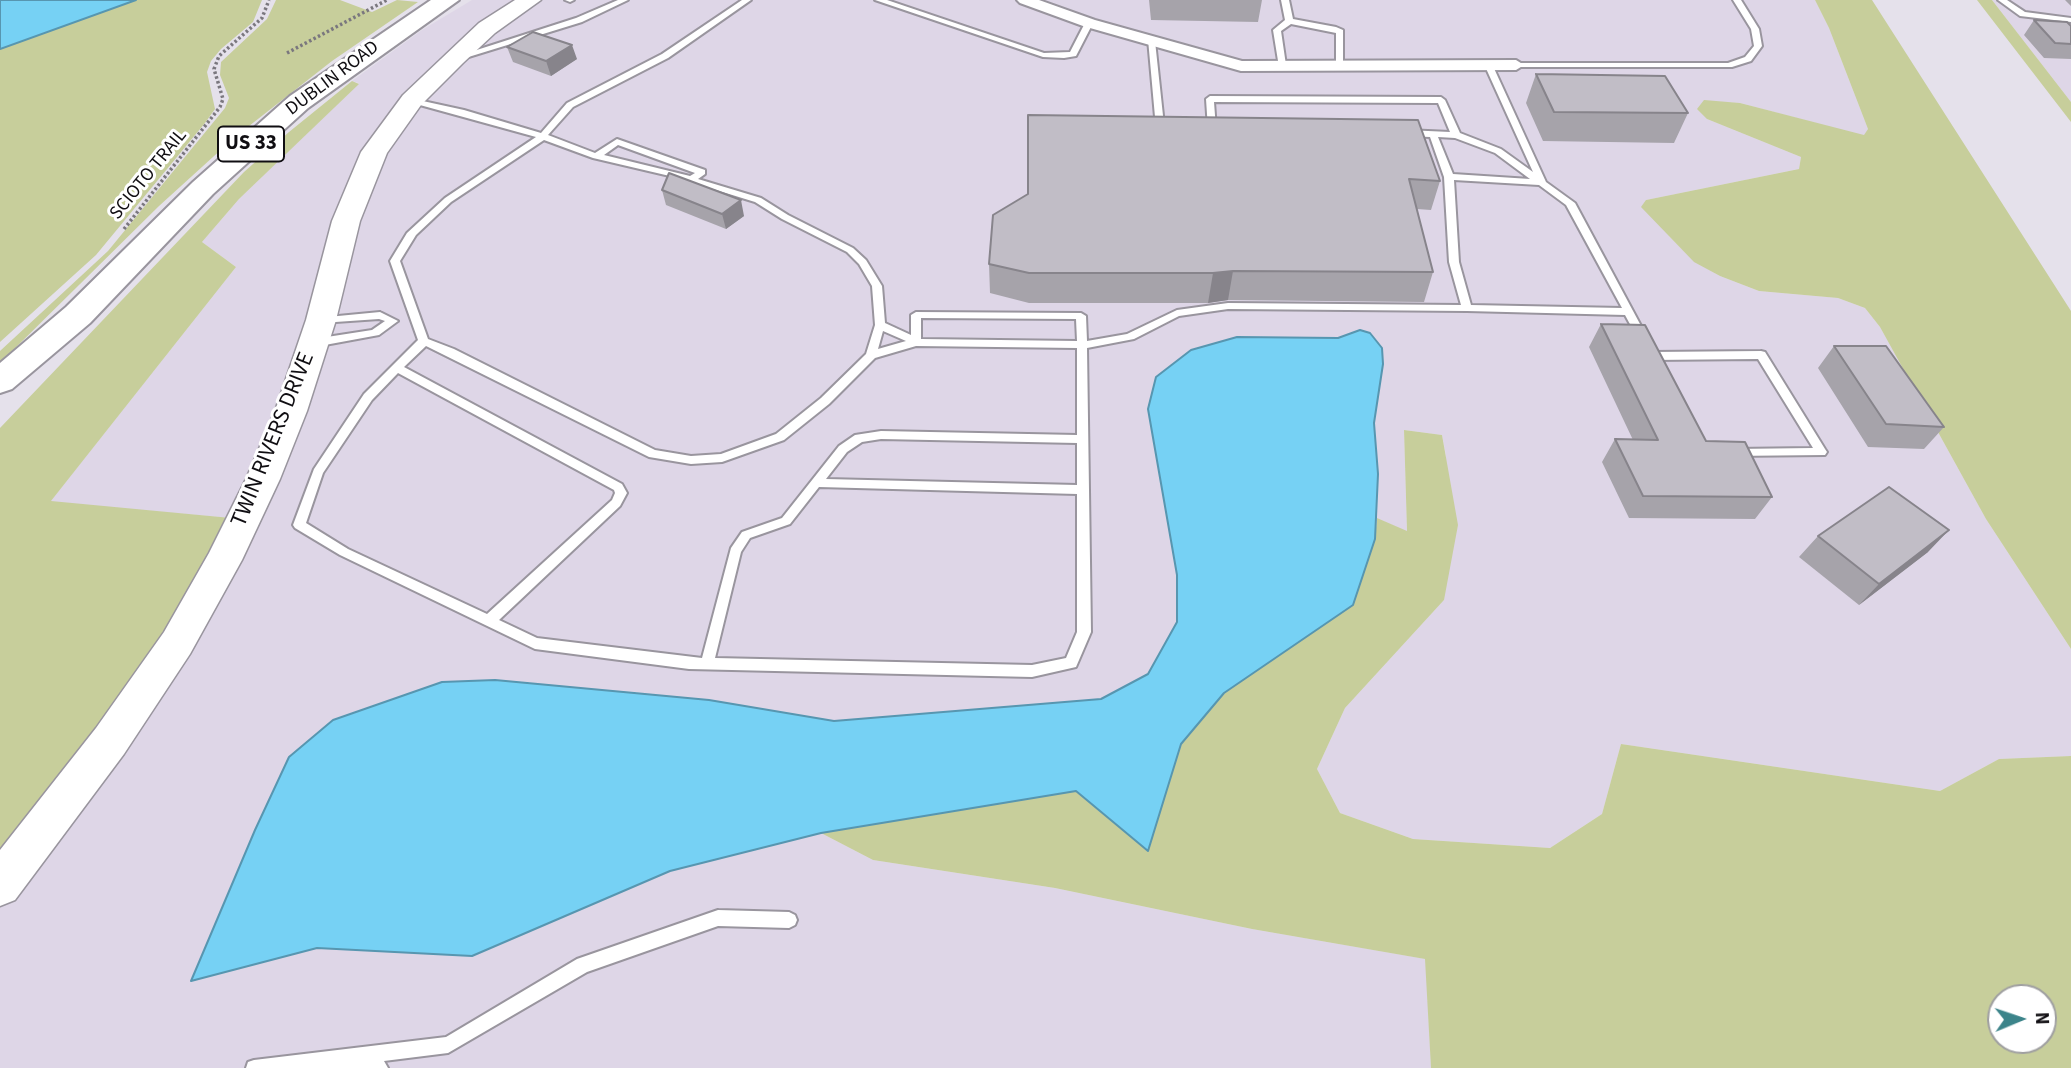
<!DOCTYPE html>
<style>
body{margin:0}
#map{position:relative;width:2071px;height:1068px;overflow:hidden;background:#e5e1eb;font-family:"Source Sans 3",sans-serif}
canvas{display:block}
.north{position:absolute;left:1987px;top:984px;width:70px;height:70px;box-sizing:border-box;background:#fff;border:2px solid #9f9fa0;border-radius:50%;rotate:88deg;font-size:19px;font-weight:700;line-height:28px;text-align:center;color:#100e12}
.north::after{content:'';display:block;margin:auto;width:24px;height:32px;background:#3c848a;clip-path:polygon(50% 0,100% 100%,50% 72%,0 100%)}
</style>
<div id="map">
<canvas width="2071" height="1068"></canvas>
<div class="north">N</div>
</div>
<script>
const g = document.querySelector('canvas').getContext('2d');
g.lineJoin = 'round';
function paint(path, color) { g.fillStyle = color; g.fill(path, 'evenodd'); }
const poly = rows => new Path2D(rows.map(r => 'M' + r).join(''));
function trace(path, color, width, dash) { g.strokeStyle = color; g.lineWidth = width; g.lineCap = dash ? 'butt' : 'round'; g.setLineDash(dash || []); g.stroke(path); }
function write(font, color, halo, rows, align = 'center') {
  g.font = font + ' "Source Sans 3",sans-serif'; g.lineWidth = 6; g.setLineDash([]); g.textBaseline = 'middle'; g.strokeStyle = halo; g.fillStyle = color; for (const [text, x, y, turn = 0] of rows) {
    g.save(); g.translate(x, y); g.rotate((+turn || 0) * Math.PI / 180); g.textAlign = isNaN(turn) ? turn : align; if (halo) g.strokeText(text, 0, 0); g.fillText(text, 0, 0); g.restore();
  }
}
const built = poly([
 [472,0,1815,0,1829,28,1868,129,1864,136,1740,103,1704,101,1707,119,1801,157,1799,169,1646,200,1669,236,1694,261,1720,276,1759,291,1838,298,1865,308,1880,327,1986,519,2071,649,2071,756,1999,759,1940,791,1621,744,1602,814,1550,848,1413,839,1340,813,1317,769,1345,708,1444,600,1446,455,1442,435,1404,430,1407,532,1377,518,1378,474,1374,423,1383,364,1382,348,1371,333,1360,330,1339,338,1292,338,1177,575,1177,622,1148,674,1101,699,834,721,709,700,495,680,442,682,333,719,289,757,255,830,192,980,317,948,472,956,670,871,821,833,873,860,1055,888,1252,929,1426,959,1431,1068,0,1068,0,854,230,518,50,502,236,267,202,242,239,199,359,83,352,81,422,30],
 [1992,0,2071,0,2071,102]
]);
const green = poly([
 [136,0,262,0,253,22,221,49,211,61,207,72,215,109,205,123,96,255,0,342,0,49],
 [276,0,340,0,372,12,397,0,418,2,332,61,235,137,159,206,0,363,0,351,108,251,225,108,229,98,220,75,221,62,267,19],
 [1815,0,1872,0,2071,311,2071,649,1986,519,1880,327,1865,308,1838,298,1759,291,1720,276,1694,262,1641,207,1646,200,1799,169,1801,157,1707,119,1697,109,1704,100,1740,103,1864,135,1868,129,1829,28],
 [1977,0,1992,0,2071,102,2071,122],
 [352,81,359,84,239,199,202,242,236,267,51,501,231,518,172,622,104,722,0,854,0,428,244,172,289,132],
 [1404,430,1442,435,1458,525,1444,600,1345,708,1317,769,1340,813,1413,839,1550,848,1602,814,1621,744,1940,791,1999,759,2071,756,2071,1068,1431,1068,1425,959,1252,929,1055,888,873,860,821,833,1077,791,1148,851,1181,744,1224,693,1353,605,1375,539,1377,518,1407,531],
 [2001,998,2043,998,2043,1040,2001,1040]
]);
const water = poly([
 [0,0,136,0,0,49,0,0],
 [1360,330,1370,333,1382,348,1383,364,1374,423,1378,474,1375,539,1353,605,1224,693,1181,744,1148,851,1076,791,821,833,670,871,472,956,317,948,191,981,255,830,289,757,333,720,442,682,495,680,709,700,834,721,1101,699,1148,674,1177,622,1177,575,1148,409,1156,377,1191,350,1237,337,1338,338,1360,330]
]);
const path = poly([
 [287,53,387,0],
 [124,229,220,107,223,99,214,69,219,56,262,18,269,0]
]);
const lane = poly([
 [565,0,574,0,570,2,565,0],
 [618,0,628,0,582,22,462,59,455,57,576,18,618,0],
 [742,0,751,0,668,58,573,107,548,135,595,153,617,139,705,170,705,174,698,179,761,198,788,215,853,248,866,260,882,286,885,323,911,335,911,315,916,312,1081,313,1086,316,1087,341,1127,334,1177,310,1228,303,1461,305,1449,262,1444,177,1430,137,1406,136,1402,133,1406,130,1450,132,1438,103,1214,102,1216,129,1212,132,1208,129,1206,99,1210,96,1441,97,1445,100,1460,133,1501,149,1533,172,1484,64,1488,62,1492,64,1546,182,1575,203,1647,337,1646,339,1638,339,1625,315,1467,311,1228,309,1179,316,1134,339,1087,348,1091,632,1076,667,1032,677,689,669,535,649,340,555,295,528,293,525,314,469,364,394,418,340,390,261,407,233,445,198,536,137,409,102,409,98,464,110,541,133,567,103,662,54,742,0],
 [1438,137,1455,138,1495,153,1530,179,1453,174,1438,137],
 [544,140,593,158,674,177,755,202,782,219,847,252,859,264,872,286,875,325,866,354,821,398,776,434,721,454,691,456,655,450,454,349,428,339,400,261,416,235,451,202,544,140],
 [618,145,695,173,690,176,604,155,618,145],
 [1454,180,1539,185,1566,205,1622,308,1471,305,1459,262,1454,180],
 [921,318,1076,319,1077,341,921,339,921,318],
 [883,331,906,341,878,349,883,331],
 [426,346,649,457,691,464,722,462,784,440,829,404,875,358,916,346,1077,348,1077,435,881,431,855,435,839,446,782,518,742,532,731,548,702,658,537,638,499,620,620,506,627,493,622,484,404,367,426,346],
 [398,373,614,490,615,493,612,500,487,614,348,549,306,523,323,473,372,400,398,373],
 [881,439,1077,443,1077,485,826,479,847,452,862,442,881,439],
 [819,487,1077,494,1077,632,1066,658,1032,665,715,658,741,552,750,538,790,524,819,487],
 [875,0,887,0,1044,53,1070,52,1086,21,1093,23,1076,56,1064,58,1043,57,875,0],
 [1281,0,1289,0,1293,19,1336,27,1343,30,1343,67,1336,65,1336,33,1291,24,1281,31,1286,65,1279,67,1273,30,1285,20,1281,0],
 [1733,0,1741,0,1759,29,1762,46,1751,61,1732,67,1516,67,1512,65,1516,63,1728,63,1745,57,1754,46,1751,29,1733,0],
 [1998,0,2007,0,2025,12,2071,18,2071,22,2020,16,1998,0],
 [1148,39,1155,41,1164,125,1168,128,1164,131,1156,128,1148,39],
 [380,312,398,321,379,335,314,347,309,343,314,339,372,330,385,321,379,319,321,323,317,322,317,318,380,312],
 [1761,351,1765,352,1825,449,1827,452,1825,455,1730,456,1728,453,1730,450,1734,449,1813,448,1758,359,1652,360,1647,356,1652,352,1761,351],
 [718,910,789,912,795,915,797,920,795,925,789,928,718,926,587,972,448,1053,384,1061,388,1068,246,1068,248,1062,254,1060,446,1037,577,959,718,910]
]);
const street = poly([
 [1017,0,1039,0,1095,20,1242,61,1516,60,1524,65,1516,70,1241,71,1083,26,1020,3,1017,0]
]);
const secondary = poly([
 [515,0,541,0,495,33,463,63,421,105,387,153,360,221,336,320,307,411,280,479,242,560,190,654,124,754,15,900,0,906,0,850,96,728,164,632,209,553,246,479,275,411,306,320,332,221,361,152,403,95,479,23,515,0]
]);
const primary = poly([
 [431,0,459,0,308,108,213,194,90,323,12,389,0,393,0,363,66,307,193,182,290,96,431,0]
]);
const wall = poly([
 [1149,0,1262,0,1258,22,1151,20],
 [2065,0,2071,0,2071,6],
 [2034,20,2071,26,2071,59,2044,58,2024,35],
 [507,47,577,59,551,76,513,62],
 [1536,74,1688,113,1674,143,1543,141,1526,103],
 [1028,115,1440,181,1431,210,1417,209,1433,272,1424,302,1228,300,1208,303,1029,303,990,293,989,264,1028,194],
 [662,190,744,216,726,229,666,205],
 [1601,324,1706,441,1772,497,1755,519,1629,518,1602,462,1615,439,1633,440,1589,347],
 [1834,346,1944,427,1924,449,1868,447,1818,368],
 [1818,536,1928,552,1859,605,1799,557]
]);
const shadedWall = poly([
 [572,45,577,59,551,76,546,61],
 [741,200,744,216,726,229,722,214],
 [1233,271,1228,300,1208,303,1213,273],
 [1949,530,1928,552,1859,605,1879,584]
]);
const building = poly([
 [2034,20,2067,22,2071,26,2071,44,2055,43,2034,20],
 [533,32,572,45,546,61,507,47,533,32],
 [1536,74,1665,76,1688,113,1554,112,1536,74],
 [1028,115,1418,120,1440,181,1409,179,1433,272,1233,271,1213,273,1029,273,989,264,993,215,1028,194,1028,115],
 [669,173,741,200,722,214,662,190,669,173],
 [1601,324,1645,325,1706,441,1745,442,1772,497,1643,496,1615,439,1658,440,1601,324],
 [1834,346,1886,346,1944,427,1886,424,1834,346],
 [1889,487,1949,530,1879,584,1818,536,1889,487]
]);
const farStreetnames = [
 ["DUBLIN ROAD",333,79,-37],
 ["SCIOTO TRAIL",149,175,-51]
];
const shields = [
 [251,144,66]
];
const shieldNames = [
 ["US 33",251,144]
];
const streetNames = [
 ["TWIN RIVERS DRIVE",274,440,-68]
];
paint(built, '#ded6e7');
paint(green, '#c7ce9b');
paint(water, '#76d1f4');
trace(water, '#5796b0', 2);
trace(lane, '#99959e', 4);
trace(street, '#99959e', 4);
trace(secondary, '#99959e', 3);
trace(primary, '#99959e', 4);
trace(path, '#7a777e', 3.5, [2.5, 2.5]);
paint(lane, '#fff');
paint(street, '#fff');
paint(secondary, '#fff');
paint(primary, '#fff');
paint(wall, '#a6a3aa');
paint(shadedWall, '#87848b');
paint(building, '#c1bdc6');
trace(building, '#87848b', 2);
write('19px', '#100e12', '#fff', farStreetnames);
for (const [x, y, w] of shields) { const box = new Path2D(); box.roundRect(x - w / 2, y - 17.5, w, 35, 5); g.fillStyle = '#fff'; g.fill(box); trace(box, '#100e12', 2); }
write('bold 21px', '#100e12', null, shieldNames);
write('23px', '#100e12', '#fff', streetNames);
</script>
